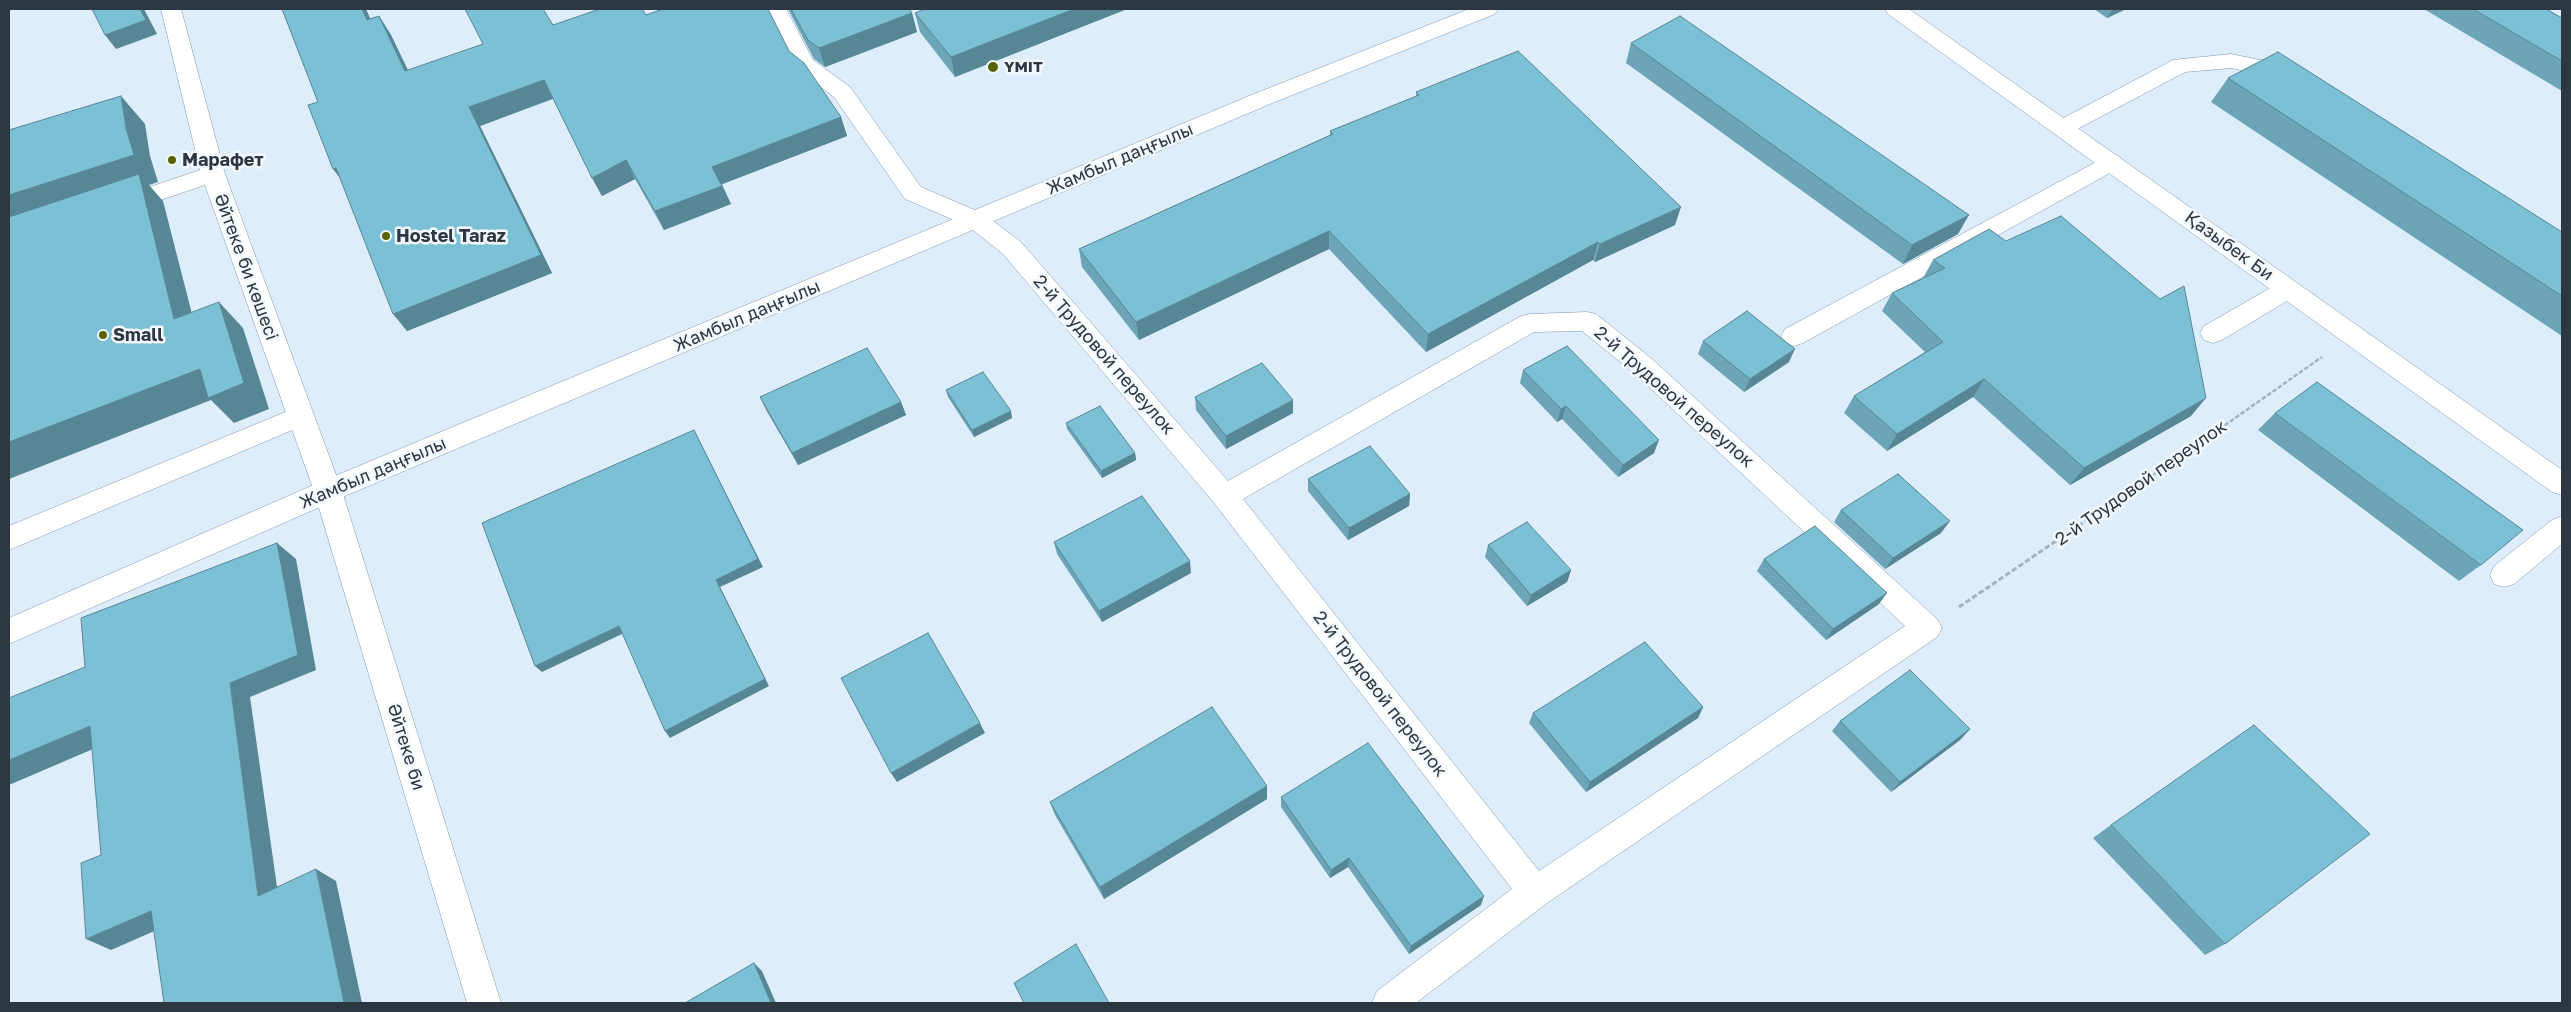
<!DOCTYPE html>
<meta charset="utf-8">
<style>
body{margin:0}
#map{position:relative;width:2571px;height:1012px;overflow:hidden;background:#ddedfc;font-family:"Golos Text",sans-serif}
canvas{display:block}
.frame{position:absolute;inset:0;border:10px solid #2d3741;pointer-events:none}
</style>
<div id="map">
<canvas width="2571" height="1012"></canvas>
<div class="frame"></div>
</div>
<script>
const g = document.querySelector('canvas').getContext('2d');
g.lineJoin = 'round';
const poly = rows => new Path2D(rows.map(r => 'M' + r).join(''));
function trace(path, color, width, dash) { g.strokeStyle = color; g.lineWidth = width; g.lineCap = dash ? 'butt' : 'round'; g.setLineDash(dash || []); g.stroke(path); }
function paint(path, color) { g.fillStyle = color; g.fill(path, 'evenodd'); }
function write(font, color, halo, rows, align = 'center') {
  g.font = font + ' "Golos Text",sans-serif'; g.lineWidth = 5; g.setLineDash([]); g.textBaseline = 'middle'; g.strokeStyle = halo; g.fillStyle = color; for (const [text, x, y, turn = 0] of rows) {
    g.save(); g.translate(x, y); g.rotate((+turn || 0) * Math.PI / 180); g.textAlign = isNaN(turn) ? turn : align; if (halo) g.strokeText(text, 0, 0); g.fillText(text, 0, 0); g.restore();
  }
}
const pathFar1 = poly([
 [2198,444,2322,357]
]);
const path = poly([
 [1959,607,2200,443]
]);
const service = poly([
 [766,9,786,9,813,60,850,87,921,187,984,214,988,220,984,226,976,228,968,226,905,199,834,97,797,69,766,9],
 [2231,54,2294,67,2297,72,2294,77,2286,79,2231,68,2185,72,2070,133,2062,136,2054,133,2051,128,2054,123,2173,60,2231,54],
 [2111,154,2119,156,2122,162,2119,168,1803,343,1794,346,1785,343,1781,336,1785,329,2111,154],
 [2288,280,2297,283,2300,289,2297,295,2222,340,2213,343,2204,340,2200,333,2204,326,2279,283,2288,280],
 [300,406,309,409,313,416,309,423,9,550,9,526,300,406],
 [2562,516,2562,544,2514,584,2504,587,2494,584,2490,575,2494,566,2552,520,2562,516]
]);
const minor = poly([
 [161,9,181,9,225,174,342,491,338,499,328,502,318,499,314,491,205,185,122,213,114,211,110,205,114,199,200,170,161,9],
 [976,212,984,214,1021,242,1228,481,1521,316,1530,314,1587,312,1596,314,1652,359,1937,619,1942,628,1937,637,1547,903,1416,1003,1372,1003,1377,991,1512,889,1215,504,1003,254,968,226,964,220,968,214,976,212],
 [1582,331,1634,373,1905,626,1539,871,1243,499,1534,332,1582,331]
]);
const tertiary = poly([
 [1885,9,1909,9,2562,470,2562,495,2552,492,1888,14,1885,9],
 [328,480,338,483,342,491,501,1003,467,1003,314,491,318,483,328,480]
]);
const secondary = poly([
 [1469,9,1498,9,1495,14,1270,104,338,499,9,644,9,618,318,483,1254,94,1469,9]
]);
const wall = poly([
 [282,9,366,9,370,19,379,16,391,35,408,70,553,25,646,15,789,51,841,117,847,136,722,184,731,204,664,230,635,179,602,196,553,99,480,126,552,273,407,331],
 [788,9,909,9,912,13,917,32,825,67,814,59],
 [1127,9,955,77,920,32,915,13],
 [2094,9,2126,9,2107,18],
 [2424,9,2546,9,2562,18,2562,91],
 [1631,43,1958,234,1903,264,1626,63],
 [2228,78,2562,232,2562,336,2211,102],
 [1416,92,1675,225,1595,262,1593,260,1426,352,1329,249,1139,340,1082,267,1079,249,1330,135,1330,131,1416,97],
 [1933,260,2191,416,2070,485,1973,397,1887,451,1844,413,1854,396,1925,352,1882,311,1892,293,1923,278],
 [1703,341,1789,362,1744,392,1698,354],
 [1523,370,1654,453,1618,477,1562,419,1557,422,1520,383],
 [946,390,1012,418,974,437,948,397],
 [760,397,901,402,906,415,798,465,766,410],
 [1195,397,1293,413,1226,449,1196,410],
 [2275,413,2481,565,2459,581,2258,430],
 [1066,423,1135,453,1136,460,1102,478,1067,429],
 [1308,479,1410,494,1409,506,1348,540,1308,491],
 [1841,510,1941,533,1885,569,1834,522],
 [1054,542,1191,573,1102,622,1057,554],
 [1488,545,1571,570,1567,582,1527,606,1485,557],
 [1764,559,1879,604,1826,640,1757,571],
 [1703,707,1698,718,1586,792,1529,723,1533,713],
 [1840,721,1970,729,1960,740,1891,792,1832,731],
 [1281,797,1481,905,1409,954,1348,867,1330,878,1281,807],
 [1267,799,1104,899,1055,815,1050,802],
 [2111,825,2225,944,2205,955,2093,838]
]);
const shadedWall = poly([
 [140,9,144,9,157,34,116,49,105,35],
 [362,9,366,9,379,39,367,20],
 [1074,9,1127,9,955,77,951,57],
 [2113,9,2126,9,2107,18],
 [912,13,917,32,825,67,819,48],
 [379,16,391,35,417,90,405,71],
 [544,80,554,98,480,126,552,273,407,331,393,314,469,107],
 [121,96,145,124,150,156,158,182,149,185,163,201,200,345,9,231,9,195,126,128],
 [841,117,847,136,720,185,712,167],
 [626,160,635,179,602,196,592,178],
 [336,168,347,187,333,169],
 [722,186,731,204,664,230,655,211],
 [1681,207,1675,225,1595,262,1600,244],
 [1969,215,1958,234,1903,264,1912,245],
 [1329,231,1329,249,1139,340,1136,322],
 [1598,242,1593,260,1426,352,1428,334],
 [219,302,243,328,269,409,234,423,211,400,9,479,9,442],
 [1795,349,1789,362,1744,392,1750,379],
 [1984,379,1973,397,1887,451,1897,434],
 [2206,398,2191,416,2070,485,2084,468],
 [1293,400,1293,413,1226,449,1226,436],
 [901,402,906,415,798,465,792,453],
 [1566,406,1562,419,1557,422,1561,409],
 [1011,411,1012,418,974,437,972,430],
 [694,430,763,567,720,587,769,686,670,738,665,731,716,580],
 [1659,440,1654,453,1618,477,1623,465],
 [1135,453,1136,460,1102,478,1101,471],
 [1410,494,1409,506,1348,540,1349,528],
 [1950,521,1941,533,1885,569,1893,558],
 [277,543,296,559,316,670,250,697,280,908,258,896,230,683],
 [1190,561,1191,573,1102,622,1099,611],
 [1571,570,1567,582,1527,606,1531,595],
 [1887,593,1879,604,1826,640,1833,629],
 [619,626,624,633,542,672,535,666],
 [1703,707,1698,718,1586,792,1590,782],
 [980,723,985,733,897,782,891,773],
 [90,726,114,740,9,785,9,760],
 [1970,729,1960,740,1891,792,1900,782],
 [1267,786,1267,799,1104,899,1100,887],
 [1349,858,1348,867,1330,878,1331,870],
 [316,869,336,881,362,1003,344,1003],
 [1484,896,1481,905,1409,954,1411,946],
 [151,911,175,922,111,950,86,939],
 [754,963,762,971,776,1003,771,1003]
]);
const building = poly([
 [92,9,140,9,146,20,105,35,92,9],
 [282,9,362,9,367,20,379,16,405,71,483,44,465,9,543,9,553,25,600,9,642,9,646,15,663,9,768,9,789,51,804,63,841,117,712,167,722,186,655,211,626,160,592,178,544,80,469,107,541,255,393,314,336,168,333,169,308,105,318,102,282,9],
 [791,9,909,9,912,13,819,48,808,40,791,9],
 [925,9,1074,9,951,57,915,13,925,9],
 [2473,9,2546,9,2562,18,2562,61,2473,9],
 [1680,16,1969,215,1912,245,1631,43,1680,16],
 [1518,51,1681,207,1600,244,1598,242,1428,334,1329,231,1136,322,1079,249,1333,134,1330,131,1419,95,1416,92,1518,51],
 [2278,52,2562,232,2562,296,2228,78,2278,52],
 [121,96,126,128,134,155,9,195,9,130,121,96],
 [139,174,174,319,219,302,244,383,208,398,200,369,9,442,9,217,139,174],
 [2061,216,2160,299,2184,286,2206,398,2084,468,1984,379,1897,434,1854,396,1943,342,1892,293,1945,268,1933,260,1989,229,2006,241,2061,216],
 [1747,311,1795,349,1750,379,1703,341,1747,311],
 [1567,346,1659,440,1623,465,1566,406,1561,409,1523,370,1567,346],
 [867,348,901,402,792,453,760,397,867,348],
 [1262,363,1293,400,1226,436,1195,397,1262,363],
 [983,372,1011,411,972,430,946,390,983,372],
 [2317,382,2523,530,2481,565,2275,413,2317,382],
 [1100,406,1135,453,1101,471,1066,423,1100,406],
 [694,430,758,559,716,580,765,679,665,731,619,626,535,666,482,523,694,430],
 [1370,446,1410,494,1349,528,1308,479,1370,446],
 [1898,474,1950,521,1893,558,1841,510,1898,474],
 [1142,496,1190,561,1099,611,1054,542,1142,496],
 [1527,522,1571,570,1531,595,1488,545,1527,522],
 [1815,526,1887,593,1833,629,1764,559,1815,526],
 [277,543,298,655,230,683,258,896,316,869,344,1003,164,1003,151,911,86,939,81,863,101,855,90,726,9,760,9,698,85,667,81,618,277,543],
 [928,633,980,723,891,773,841,678,928,633],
 [1645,642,1703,707,1590,782,1533,713,1645,642],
 [1910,670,1970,729,1900,782,1840,721,1910,670],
 [1212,707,1267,786,1100,887,1050,802,1212,707],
 [2254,725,2370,834,2225,944,2111,825,2254,725],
 [1368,743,1484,896,1411,946,1349,858,1331,870,1281,797,1368,743],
 [1076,944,1109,1003,1024,1003,1014,983,1076,944],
 [754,963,771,1003,685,1003,754,963]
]);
const markers = [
 [993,67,6,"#5a6302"],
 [172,160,5,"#5a6302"],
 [386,236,5,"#5a6302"],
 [103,335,5,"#5a6302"]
];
const farPoinames = [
 ["YMIT",1004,67]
];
const streetNames = [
 ["Жамбыл даңғылы",1120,159,-23],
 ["Қазыбек Би",2229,246,36],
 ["Әйтеке би көшесі",246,267,70],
 ["Жамбыл даңғылы",747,316,-23],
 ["2-й Трудовой переулок",1104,355,49],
 ["2-й Трудовой переулок",1674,397,41],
 ["Жамбыл даңғылы",373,473,-23],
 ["2-й Трудовой переулок",2141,483,-35],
 ["2-й Трудовой переулок",1380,694,52],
 ["Әйтеке би",406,747,73]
];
const poiNames = [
 ["Марафет",182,160],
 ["Hostel Taraz",396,236],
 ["Small",113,335]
];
trace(service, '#7e97ae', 1);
trace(minor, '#7e97ae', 1);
trace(tertiary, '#7e97ae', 1);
trace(secondary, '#7e97ae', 1);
trace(pathFar1, '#a5b3c1', 2.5, [4.5, 2]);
trace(path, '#a5b3c1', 3, [5.5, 2.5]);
paint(service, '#fff');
paint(minor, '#fff');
paint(tertiary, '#fff');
paint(secondary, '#fff');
paint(wall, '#6ba5b7');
paint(shadedWall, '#578695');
paint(building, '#7cc0d5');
trace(building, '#578695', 1);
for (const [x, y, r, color] of markers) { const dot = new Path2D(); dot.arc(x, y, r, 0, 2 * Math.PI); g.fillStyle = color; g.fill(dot); trace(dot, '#f3f9fe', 2); }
write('bold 15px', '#2d3741', '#f3f9fe', farPoinames, 'left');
write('18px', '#2d3741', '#f3f9fe', streetNames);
write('bold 18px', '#2d3741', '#f3f9fe', poiNames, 'left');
</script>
